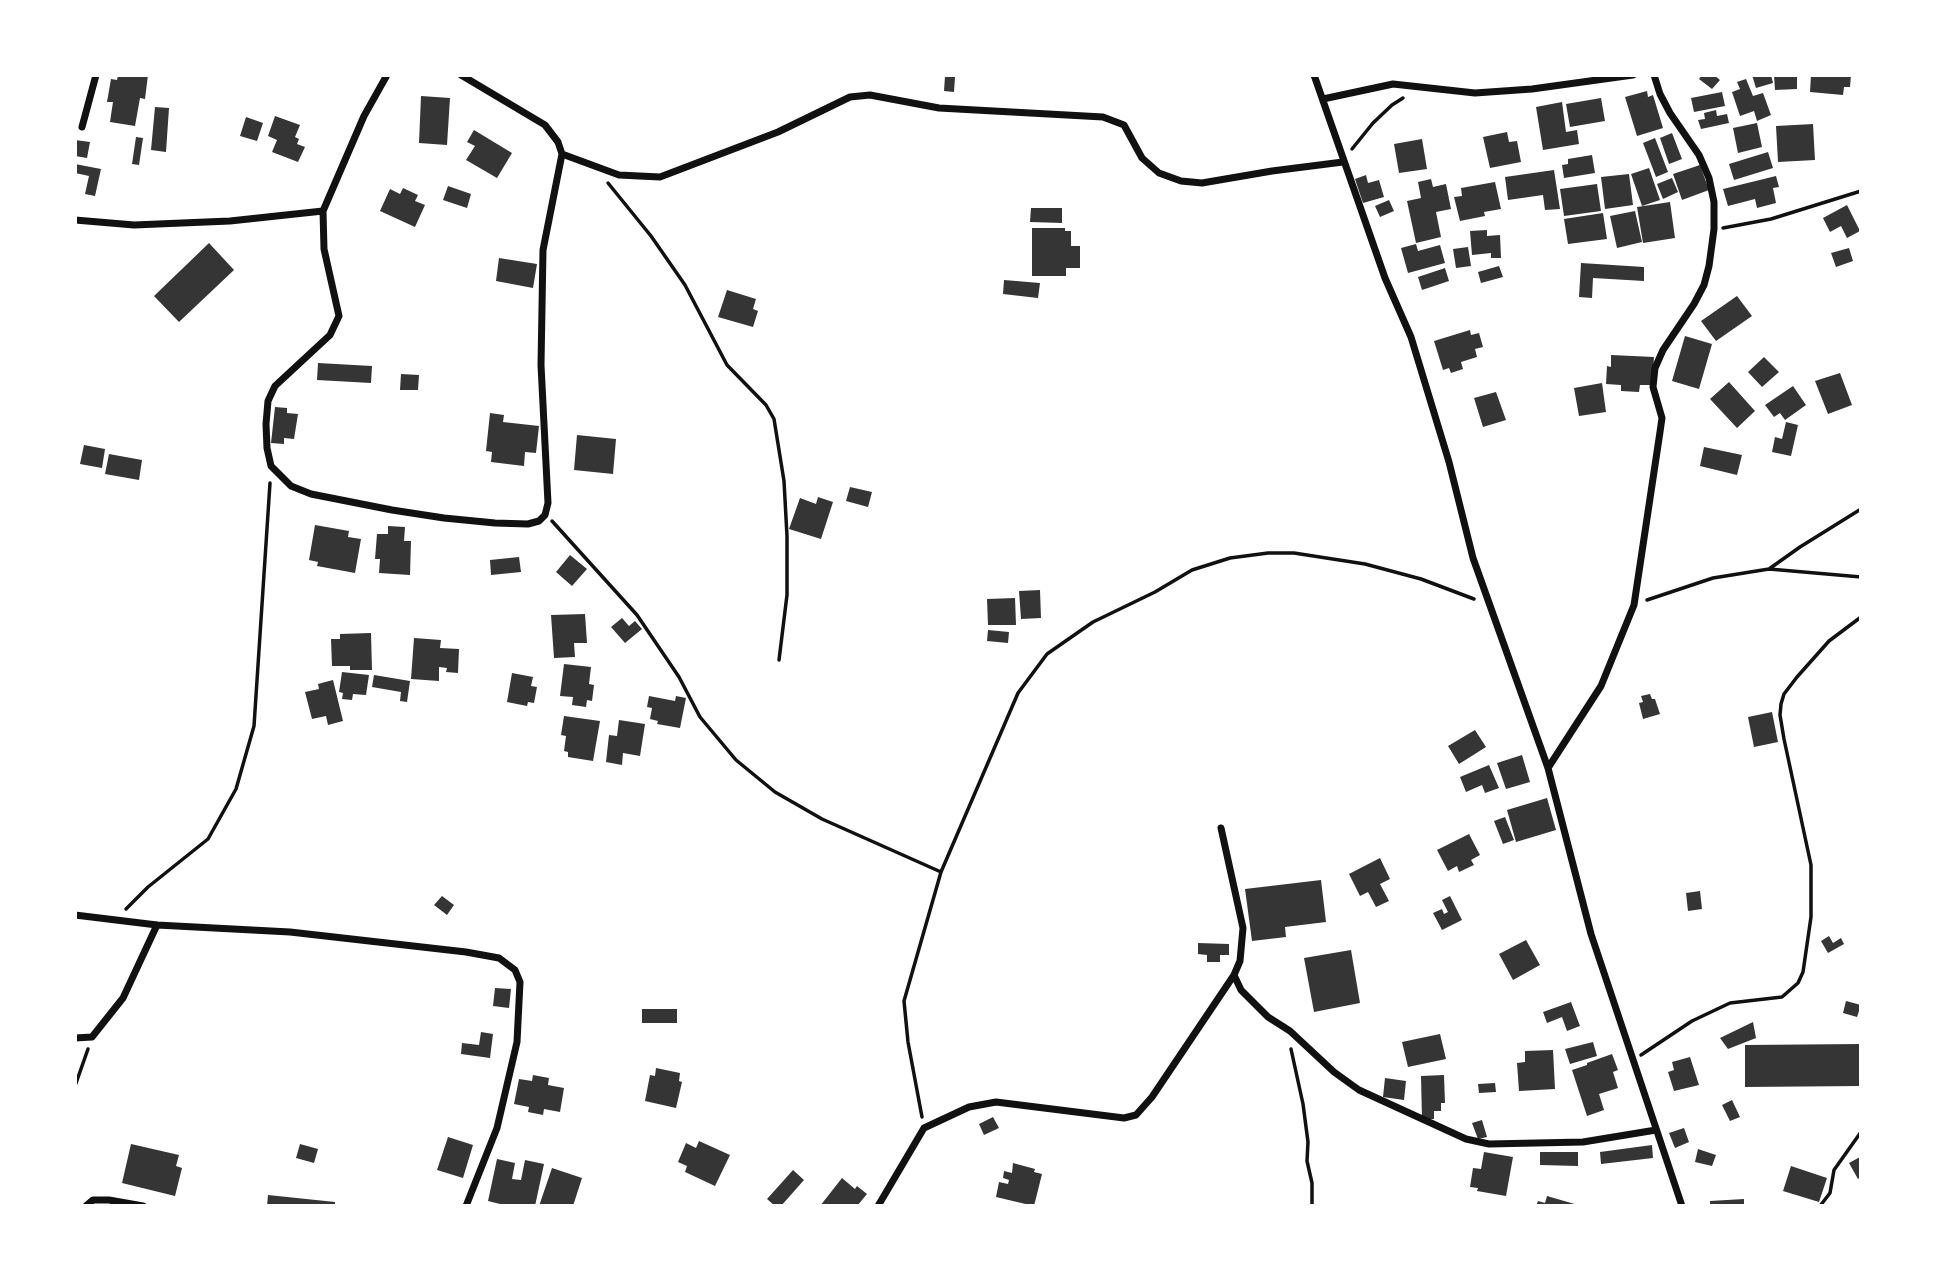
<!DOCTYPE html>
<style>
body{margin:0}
#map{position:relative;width:1936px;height:1281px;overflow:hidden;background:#fff;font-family:"PT Sans",sans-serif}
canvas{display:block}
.frame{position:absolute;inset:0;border:77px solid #fff;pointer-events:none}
</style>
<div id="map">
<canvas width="1936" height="1281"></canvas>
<div class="frame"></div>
</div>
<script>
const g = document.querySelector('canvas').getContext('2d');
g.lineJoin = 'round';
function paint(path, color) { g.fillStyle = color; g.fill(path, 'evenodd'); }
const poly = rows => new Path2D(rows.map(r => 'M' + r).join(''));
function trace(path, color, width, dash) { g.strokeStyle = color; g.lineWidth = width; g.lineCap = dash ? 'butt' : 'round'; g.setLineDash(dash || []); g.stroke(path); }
const building = poly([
 [118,75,148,75,145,99,140,98,135,126,110,122,113,102,107,102,111,79,117,80],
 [1702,75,1714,75,1720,80,1712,89,1699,79],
 [1752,75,1771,75,1773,83,1756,88],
 [1774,75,1797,75,1797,89,1775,90],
 [1811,75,1851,75,1850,87,1844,87,1843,95,1810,92],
 [945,76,955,77,954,92,944,91],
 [1746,79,1753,96,1763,93,1771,115,1757,121,1754,111,1740,116,1732,92,1740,89,1737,82],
 [1647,91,1648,97,1653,95,1663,128,1637,136,1625,97],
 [1722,92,1725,106,1694,112,1691,98],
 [421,96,450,98,447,145,419,143],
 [1601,98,1605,121,1570,127,1566,104],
 [1562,102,1566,132,1577,130,1579,144,1543,150,1536,107],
 [155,107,169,108,166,152,151,150],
 [1716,110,1717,116,1727,114,1729,123,1701,129,1698,120,1705,119,1704,113],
 [275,116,300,125,295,137,299,139,297,144,305,147,298,162,272,152,277,140,268,136],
 [246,117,263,123,257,141,240,136],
 [1757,123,1762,147,1738,153,1733,128],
 [1813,124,1815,160,1778,162,1776,126],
 [474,130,512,153,497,178,466,160,475,146,467,142],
 [1507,132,1509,142,1517,141,1521,162,1490,168,1483,137],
 [1672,133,1682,159,1669,164,1660,138],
 [136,137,143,138,139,165,132,164],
 [1655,138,1668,172,1656,177,1643,143],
 [1422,139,1427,169,1399,173,1394,144],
 [75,140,90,142,87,158,75,156],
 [1768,152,1773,168,1734,180,1729,164],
 [1592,155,1595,173,1564,178,1562,165,1568,164,1568,159],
 [75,164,101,169,95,196,85,194,89,176,75,173],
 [1700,165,1709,190,1682,200,1673,174],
 [1649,168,1660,200,1642,206,1631,174],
 [1554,170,1560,209,1545,210,1543,195,1508,200,1505,177],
 [1629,174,1633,205,1605,209,1601,177],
 [1366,175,1368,183,1379,180,1384,197,1363,203,1355,179],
 [1776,176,1779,187,1773,188,1776,203,1757,208,1755,199,1728,206,1723,189],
 [1672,178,1678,192,1663,199,1657,184],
 [1431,179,1433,187,1446,184,1451,209,1436,212,1441,237,1416,243,1407,201,1421,198,1418,182],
 [1495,182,1501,209,1484,212,1485,216,1460,221,1454,197,1462,196,1461,188],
 [1597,184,1601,211,1564,216,1560,189],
 [448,186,471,194,467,208,443,200],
 [403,188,418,195,415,201,425,205,415,227,380,211,390,189,400,194],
 [1389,200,1394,211,1380,217,1375,206],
 [1670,202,1675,238,1643,243,1637,207],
 [1847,205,1860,231,1847,238,1841,226,1830,232,1823,218],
 [1031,208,1062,208,1062,223,1030,222],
 [1635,211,1642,242,1617,248,1610,216],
 [1603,213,1607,239,1568,244,1564,219],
 [1032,228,1065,228,1065,231,1071,231,1071,246,1080,246,1080,268,1066,268,1066,276,1032,276],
 [1487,230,1487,236,1500,235,1501,258,1491,258,1491,253,1472,255,1470,231],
 [209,243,234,270,179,322,154,296],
 [1416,244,1418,251,1440,245,1445,263,1408,273,1401,248],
 [1468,247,1471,266,1456,268,1453,249],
 [1849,248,1853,261,1836,267,1831,253],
 [499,258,537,264,533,288,496,281],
 [1581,263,1644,267,1644,281,1593,278,1592,298,1579,297],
 [1499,266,1503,277,1481,283,1478,272],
 [1445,268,1449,281,1422,290,1418,277],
 [1004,280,1040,283,1038,298,1003,294],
 [727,290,756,299,753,309,758,311,753,327,718,317],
 [1737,296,1752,316,1716,341,1701,321],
 [1470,330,1471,335,1479,333,1483,347,1475,349,1477,357,1461,362,1463,369,1451,373,1449,368,1443,370,1434,341],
 [1685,336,1712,344,1699,389,1672,381],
 [1611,355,1654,357,1652,385,1640,385,1639,392,1621,391,1621,385,1606,384,1607,366,1611,367],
 [1764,357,1779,372,1762,387,1748,372],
 [318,363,372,366,371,383,317,380],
 [1840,373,1852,405,1828,414,1815,381],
 [401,374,419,375,418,390,400,390],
 [1729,382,1755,411,1737,428,1710,399],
 [1602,383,1606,412,1579,416,1574,388],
 [1793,386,1806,405,1785,420,1780,413,1774,417,1765,405],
 [1496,392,1506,420,1483,427,1474,398],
 [275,407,287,408,287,413,298,414,294,439,284,438,284,444,271,443],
 [490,413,504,415,503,422,539,426,536,453,525,452,524,466,491,462,492,452,486,451],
 [1786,422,1798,425,1791,456,1772,452,1775,437,1782,439],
 [577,435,616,439,613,474,574,470],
 [84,445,105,449,102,468,80,464],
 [1704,447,1742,455,1737,475,1700,466],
 [109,454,142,460,139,480,105,474],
 [850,487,872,492,868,507,846,501],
 [818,497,833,502,821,539,789,529,800,498,816,504],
 [315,525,349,531,348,537,361,539,355,573,317,566,318,562,309,560],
 [388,526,405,527,404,541,411,541,410,575,379,573,380,559,375,559,377,534,388,534],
 [570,555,587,569,572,586,556,572],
 [519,557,521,572,491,575,490,560],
 [1040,590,1041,618,1021,619,1019,591],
 [1015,598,1016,625,988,625,987,599],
 [585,614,587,643,574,643,575,657,554,658,551,615],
 [622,618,629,626,635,621,642,629,625,643,611,627],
 [988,630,1009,632,1008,643,987,641],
 [371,633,372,670,350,670,350,666,332,666,331,639,340,639,340,634],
 [414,638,441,640,440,648,459,649,458,673,446,672,447,668,439,667,439,681,411,679],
 [564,664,591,667,589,684,594,685,592,701,587,700,586,707,572,705,573,697,560,696],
 [342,672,369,675,366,695,353,694,352,700,342,699,343,693,339,692],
 [512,673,533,677,531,686,537,687,534,703,528,702,527,706,507,702],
 [374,675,410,681,407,702,400,701,401,692,372,687],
 [333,680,343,721,328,725,326,716,312,719,305,692,319,689,318,684],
 [1650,694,1652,699,1655,699,1660,714,1643,719,1639,703,1643,702,1641,696],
 [649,696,675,701,676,696,686,698,680,728,657,724,658,721,650,719,652,708,647,707],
 [1772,712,1778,742,1754,747,1748,717],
 [564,716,600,721,593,761,568,757,568,752,564,751,566,736,561,735],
 [619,720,645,724,640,756,623,753,622,765,606,762,609,735,617,736],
 [1475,730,1486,747,1459,764,1448,746],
 [1522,755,1530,782,1506,789,1497,763],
 [1489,765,1499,788,1485,793,1482,785,1466,792,1460,777],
 [1547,798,1556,830,1516,842,1507,810],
 [1505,817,1514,840,1503,844,1494,821],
 [1469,834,1480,855,1471,860,1474,865,1459,872,1457,866,1448,871,1437,850],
 [1380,858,1390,879,1380,884,1389,901,1376,907,1368,892,1360,896,1349,874],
 [1321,880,1326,922,1285,927,1286,937,1252,941,1245,889],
 [1700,891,1702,909,1688,911,1686,893],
 [442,896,454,905,447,915,434,905],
 [1450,896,1462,920,1442,930,1433,913,1442,909,1444,914,1448,912,1442,900],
 [1829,936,1833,943,1841,938,1844,944,1828,953,1821,941],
 [1526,940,1540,965,1513,980,1499,954],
 [1198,943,1229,944,1229,955,1220,955,1220,962,1207,962,1207,955,1198,954],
 [1351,950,1360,1003,1314,1012,1304,958],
 [495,988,511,989,509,1008,493,1006],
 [1846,1001,1861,1005,1857,1017,1843,1013],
 [1571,1002,1580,1026,1567,1031,1562,1017,1547,1023,1543,1012],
 [642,1009,677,1009,677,1023,642,1023],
 [1753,1022,1756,1038,1728,1049,1720,1038],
 [481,1032,493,1034,490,1058,461,1054,462,1043,479,1045],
 [1440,1034,1446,1059,1408,1067,1402,1042],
 [1593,1042,1597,1056,1570,1064,1565,1049],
 [1861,1044,1861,1086,1745,1087,1745,1045],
 [1553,1050,1555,1089,1519,1091,1517,1063,1525,1062,1525,1051],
 [1612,1054,1618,1070,1613,1072,1618,1088,1599,1094,1604,1110,1587,1116,1572,1070,1587,1065,1587,1063],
 [1690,1057,1699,1085,1674,1091,1668,1072,1674,1070,1672,1062],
 [656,1068,680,1073,679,1081,682,1082,676,1108,645,1101,650,1075,655,1076],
 [533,1075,549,1078,548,1085,564,1088,560,1112,544,1109,543,1115,528,1112,529,1107,514,1104,519,1079,532,1081],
 [1444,1075,1445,1103,1441,1103,1441,1111,1434,1111,1434,1119,1422,1119,1421,1076],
 [1385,1078,1406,1081,1404,1100,1383,1097],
 [1495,1083,1496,1092,1479,1093,1478,1084],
 [1732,1100,1740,1117,1730,1121,1722,1105],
 [993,1117,999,1128,984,1135,979,1124],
 [1482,1120,1487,1137,1478,1139,1472,1123],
 [1684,1128,1689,1142,1675,1148,1669,1133],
 [448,1137,473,1145,463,1178,437,1170],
 [699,1141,730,1155,715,1186,685,1172,687,1166,678,1162,686,1143,696,1148],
 [131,1144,179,1155,176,1166,182,1168,175,1196,122,1183],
 [300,1144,318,1149,314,1163,296,1158],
 [1652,1145,1653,1158,1601,1164,1600,1152],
 [1698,1149,1716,1155,1712,1166,1695,1162],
 [1484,1152,1513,1157,1506,1196,1477,1191,1478,1188,1470,1187,1473,1168,1481,1169],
 [1540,1152,1578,1152,1578,1166,1540,1165],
 [1860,1157,1861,1177,1858,1179,1849,1163],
 [497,1159,515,1163,512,1179,521,1180,525,1160,544,1164,535,1206,508,1206,488,1201],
 [1013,1163,1035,1169,1034,1172,1042,1174,1034,1206,996,1197,999,1182,1008,1184,1009,1180,1003,1178,1004,1171,1012,1173],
 [1791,1166,1827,1178,1819,1202,1783,1191],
 [552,1168,582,1178,573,1206,539,1206],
 [793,1170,804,1180,781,1206,775,1206,767,1199],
 [842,1178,855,1189,857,1186,867,1194,857,1206,820,1206],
 [268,1195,335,1202,335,1206,267,1206],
 [1547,1196,1578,1205,1578,1206,1536,1206,1538,1201,1545,1203],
 [1744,1199,1744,1206,1710,1206,1710,1201]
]);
const path = poly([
 [1352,149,1373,123,1392,105,1403,98],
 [608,183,651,236,685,285,727,365,766,405,774,419,784,481,787,536,787,595,779,660],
 [1723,228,1771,219,1861,191],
 [552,521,637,615,679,677,700,717,736,760,775,792,822,819,941,872],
 [1769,569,1800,547,1861,509],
 [1647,600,1713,578,1769,569,1861,577],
 [126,909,148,887,208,839,236,789,254,726,270,483],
 [1291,1049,1303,1104,1308,1142,1307,1161,1312,1183,1312,1206],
 [1641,1055,1692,1021,1730,1003,1782,997,1798,983,1803,972,1811,917,1811,865,1784,739,1780,715,1781,704,1784,694,1797,677,1829,641,1861,617],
 [75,1086,88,1049],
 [922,1117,908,1042,904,1001,941,872,1018,693,1047,654,1093,622,1155,592,1192,570,1230,558,1268,553,1294,553,1365,564,1421,579,1474,599],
 [1820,1206,1830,1193,1834,1170,1861,1132]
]);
const minor = poly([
 [387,75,364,116,323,211,324,249,339,316,330,335,275,386,268,401,266,424,267,448,271,466,291,486,311,494,392,510,444,518,495,523,528,524,539,521,545,515,548,503,541,365,543,250,562,154,558,142,545,125,461,75],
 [1314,75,1385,278,1411,337,1449,462,1473,558,1548,768,1591,934,1682,1206],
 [1323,99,1393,84,1475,93,1532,89,1633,75],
 [82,127,96,75],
 [562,154,619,175,660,177,778,132,850,97,870,95,939,108,1103,117,1124,125,1142,158,1159,173,1181,181,1202,183,1272,171,1343,162],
 [75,220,134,225,230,221,323,211],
 [1548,768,1601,686,1634,605,1660,432,1662,418,1653,387,1655,368,1663,350,1694,304,1704,285,1709,266,1714,229,1714,202,1709,178,1699,155,1670,113,1660,94,1654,75],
 [1221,828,1243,928,1240,961,1234,975,1241,990,1268,1017,1290,1031,1334,1072,1359,1090,1466,1139,1489,1144,1583,1142,1656,1130],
 [75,915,157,925,290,932,466,952,499,958,515,970,520,982,517,1042,497,1128,466,1206],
 [75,1038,92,1037,123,998,157,925],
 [86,1206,93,1200,109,1200,143,1206],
 [878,1206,924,1128,969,1107,996,1102,1124,1118,1136,1115,1152,1097,1234,975]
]);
paint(building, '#353535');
trace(path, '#111', 3.5);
trace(minor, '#111', 7);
</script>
